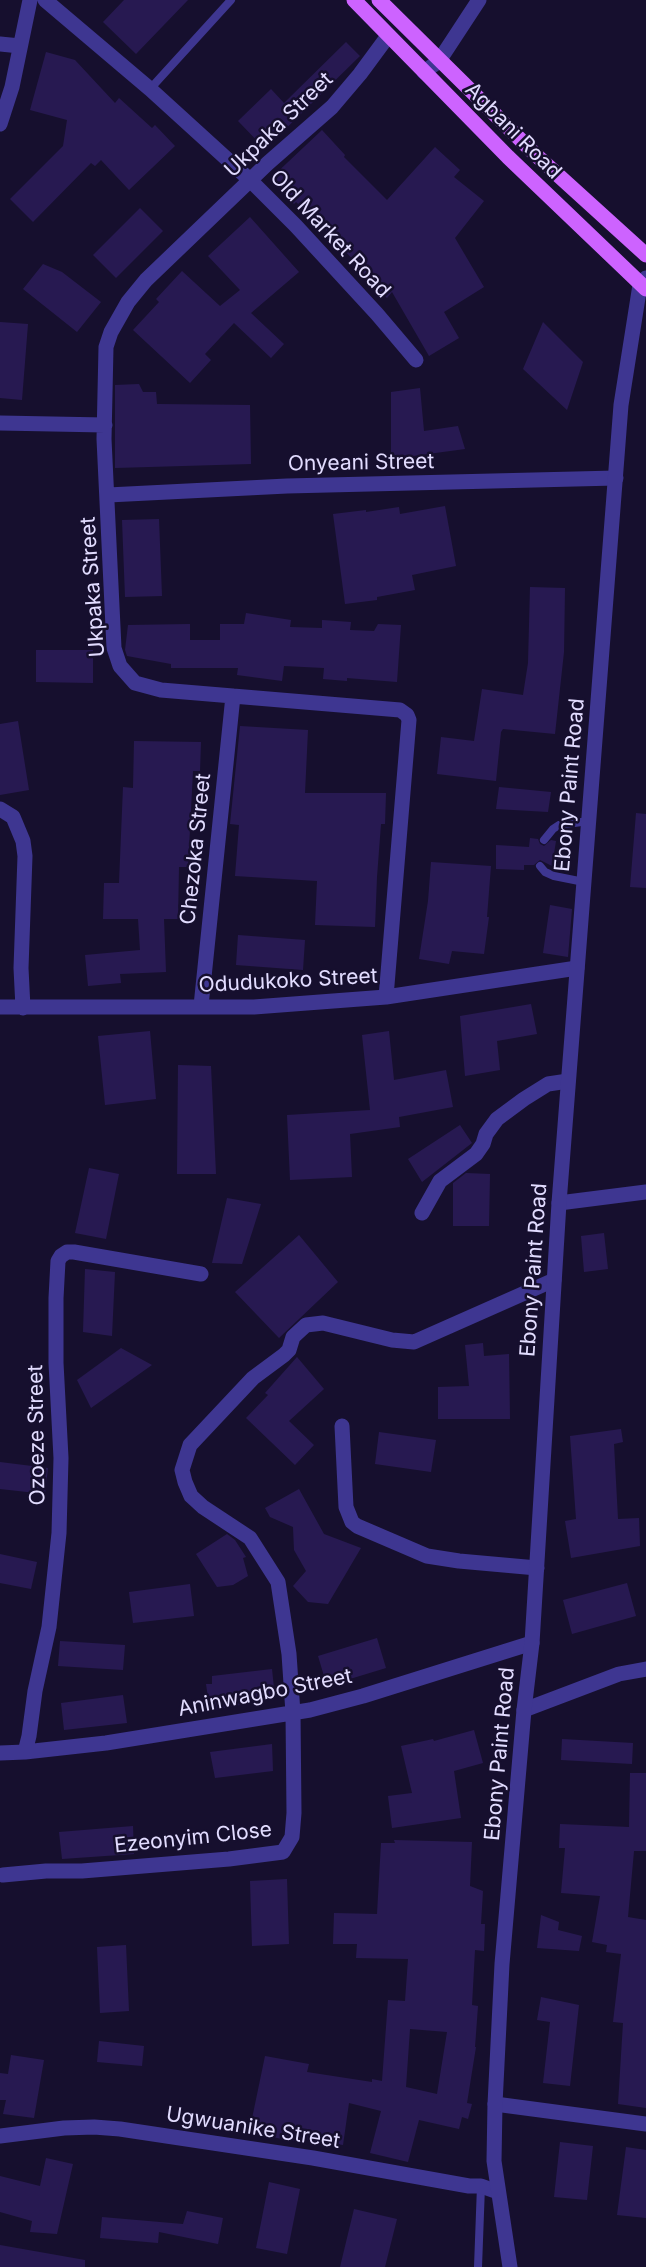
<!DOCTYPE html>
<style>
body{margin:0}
canvas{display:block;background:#160f2e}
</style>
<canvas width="646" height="2267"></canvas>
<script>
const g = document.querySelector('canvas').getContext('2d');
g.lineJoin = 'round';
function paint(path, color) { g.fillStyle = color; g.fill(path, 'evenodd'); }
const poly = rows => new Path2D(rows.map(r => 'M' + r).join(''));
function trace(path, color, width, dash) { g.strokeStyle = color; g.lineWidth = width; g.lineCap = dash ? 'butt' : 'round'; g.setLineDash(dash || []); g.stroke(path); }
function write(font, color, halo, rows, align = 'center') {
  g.font = font + ' Inter,sans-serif'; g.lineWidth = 5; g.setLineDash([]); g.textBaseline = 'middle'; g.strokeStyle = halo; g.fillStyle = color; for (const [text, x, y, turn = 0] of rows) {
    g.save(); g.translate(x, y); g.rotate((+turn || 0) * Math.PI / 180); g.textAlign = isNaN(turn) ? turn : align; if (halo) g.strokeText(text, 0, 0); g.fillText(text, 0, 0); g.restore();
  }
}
const building = poly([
 [124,0,188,0,136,54,103,22],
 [346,42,360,56,265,149,238,121,271,89,284,103],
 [46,52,75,60,115,103,119,98,152,128,155,125,175,146,129,190,101,160,95,166,91,163,33,222,10,199,63,146,67,120,30,110],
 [322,130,345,155,344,157,387,200,435,147,460,170,454,177,484,201,455,238,484,287,444,312,459,338,429,356,392,292,387,298,361,275,364,272,326,230,296,202,294,204,270,179],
 [140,208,163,231,116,278,93,255],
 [250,217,299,272,251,313,284,344,271,358,234,323,205,354,211,360,190,383,133,330,159,302,156,299,182,271,220,306,240,290,208,256],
 [43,264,62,272,101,302,77,332,23,289],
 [0,322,28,324,22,400,0,398],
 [543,322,583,362,567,410,523,369],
 [139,384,143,392,156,392,157,404,250,405,251,464,115,468,115,385],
 [420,388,424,431,458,426,465,449,391,459,391,392],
 [445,506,456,566,412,575,415,590,377,597,377,600,345,604,333,514,366,510,366,512,399,507,400,514],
 [159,519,162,596,125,597,122,520],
 [530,587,565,588,564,652,555,734,503,729,501,732,496,781,437,774,441,737,474,741,482,689,523,695,528,663],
 [246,613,291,620,290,627,322,628,322,620,351,622,350,630,374,631,378,624,401,625,397,682,347,678,347,681,323,679,324,668,284,666,282,681,237,675,238,668,171,668,171,664,127,656,125,650,128,625,190,624,190,640,220,640,220,624,244,624],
 [36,650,93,650,93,683,36,682],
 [18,721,29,790,0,795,0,724],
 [240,726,308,730,305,793,386,793,385,824,381,824,377,877,375,927,315,925,317,881,235,876,239,825,230,824],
 [134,741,201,742,200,771,193,771,188,867,179,867,178,919,164,919,166,972,120,974,121,983,88,986,85,955,140,950,138,919,103,919,104,883,119,883,123,787,133,788],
 [499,787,551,792,548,812,496,809],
 [636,813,646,814,646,888,630,887],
 [530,838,538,839,540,844,544,846,551,840,556,841,552,866,540,860,534,865,524,865,524,870,496,869,496,845,529,847],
 [431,862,491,866,487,917,489,917,484,954,452,951,449,964,419,959,428,901],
 [550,905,572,909,568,957,543,953],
 [238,935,305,940,303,970,236,965],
 [531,1004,537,1034,497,1041,500,1070,465,1076,460,1016],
 [150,1031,156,1099,105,1105,98,1036],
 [389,1031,394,1080,446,1070,453,1107,399,1117,400,1127,350,1134,352,1177,290,1180,287,1115,370,1110,362,1035],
 [178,1065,211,1066,216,1174,177,1174],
 [460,1125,472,1143,422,1182,408,1159],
 [89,1168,119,1174,106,1239,75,1233],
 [466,1173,490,1174,489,1226,453,1226,453,1183],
 [227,1198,261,1204,242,1264,212,1263],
 [604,1233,608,1269,584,1272,581,1236],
 [299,1235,338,1282,279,1338,235,1292],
 [85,1269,115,1272,112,1336,83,1332],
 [483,1343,484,1356,509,1354,510,1419,438,1419,438,1387,469,1386,465,1345],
 [121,1348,152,1365,91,1408,77,1380],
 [297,1357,324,1389,289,1421,314,1445,295,1465,246,1418,268,1395,265,1393],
 [621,1429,623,1442,614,1444,618,1519,639,1518,640,1546,571,1558,565,1521,576,1519,570,1436],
 [379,1432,436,1440,431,1472,375,1464],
 [0,1462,48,1468,45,1494,0,1489],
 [299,1489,324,1534,361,1548,328,1604,308,1602,293,1586,306,1571,294,1550,293,1527,270,1517,265,1508],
 [227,1534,235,1540,246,1557,243,1558,248,1576,233,1585,217,1587,196,1554],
 [0,1554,37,1562,31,1589,0,1583],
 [627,1583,636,1616,572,1634,563,1600],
 [190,1584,194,1616,133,1623,129,1592],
 [377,1638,386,1668,327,1686,318,1656],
 [60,1641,125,1645,123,1670,58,1666],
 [272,1669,275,1698,210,1711,206,1684,212,1684,212,1676],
 [123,1695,127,1723,64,1730,61,1703],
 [474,1730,483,1763,454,1771,461,1818,392,1828,388,1796,412,1793,401,1746,433,1739,434,1741],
 [562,1739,633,1743,632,1764,561,1760],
 [272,1744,273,1771,215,1778,210,1752],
 [630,1773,646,1773,646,1851,634,1851,628,1917,646,1920,646,2108,618,2104,623,2023,613,2022,621,1954,606,1952,607,1945,592,1942,600,1896,561,1893,565,1848,559,1848,560,1824,629,1827],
 [133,1826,134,1854,62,1859,59,1832],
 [394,1840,472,1842,470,1886,483,1891,481,1924,485,1924,484,1951,475,1950,472,2005,478,2006,475,2047,476,2047,467,2103,472,2104,468,2119,462,2117,459,2129,419,2120,408,2162,370,2153,381,2111,349,2103,343,2145,294,2138,294,2141,249,2133,265,2056,309,2064,307,2072,372,2082,372,2079,382,2081,388,2000,405,2001,408,1959,356,1958,357,1944,333,1944,334,1913,377,1914,381,1843,395,1843],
 [410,2029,447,2032,437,2094,406,2087],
 [287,1879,289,1944,252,1946,250,1881],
 [541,1915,559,1922,558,1930,582,1936,579,1951,537,1948],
 [126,1945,129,2011,100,2013,97,1947],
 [541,1997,579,2005,570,2086,543,2083,550,2022,537,2020],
 [99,2041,144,2046,142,2066,97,2062],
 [11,2055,44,2060,34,2118,3,2114,6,2100,0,2100,0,2073,8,2074],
 [560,2142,593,2146,587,2200,554,2197],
 [626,2147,646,2150,646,2218,617,2215],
 [46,2158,73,2164,57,2234,30,2232,32,2221,0,2212,0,2176,40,2186],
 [269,2182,300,2189,287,2254,256,2248],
 [354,2209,397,2219,385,2267,340,2267],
 [187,2211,223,2218,218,2244,159,2232,158,2243,100,2238,102,2217,183,2224],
 [0,2245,85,2260,85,2267,0,2267]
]);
const service = poly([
 [150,89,231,0],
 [544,840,553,829,559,825,589,821],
 [540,866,545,872,554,876,584,882],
 [478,2267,481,2186]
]);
const minor = poly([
 [45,0,150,89,250,180,296,226,377,314,416,360],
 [0,44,20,46],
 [424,72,439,61,479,0],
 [0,124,12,87,30,0],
 [0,423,105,425],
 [108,495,287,486,616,478],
 [0,809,13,817,23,841,25,856,21,968,23,1008],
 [386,997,409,720,407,715,400,710,161,690,135,683,120,666,114,648,104,439,106,347,111,332,128,302,146,280,268,163,332,107,360,74,388,36],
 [201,1006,233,696],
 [0,1007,254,1007,386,997,577,968],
 [559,1203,646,1192],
 [422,1213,440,1181,476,1154,483,1144,486,1134,497,1119,524,1099,548,1084,568,1081],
 [342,1426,346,1507,352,1522,357,1526,427,1556,459,1561,537,1568],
 [524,1710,619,1674,646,1669],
 [25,1752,29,1736,35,1691,49,1627,59,1533,61,1458,56,1363,56,1298,58,1261,61,1256,67,1252,74,1252,201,1274],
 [0,1753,25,1752,106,1743,310,1710,363,1696,532,1643],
 [3,1875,46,1871,82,1871,229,1859,283,1852,292,1837,294,1813,293,1713,289,1654,278,1582,250,1538,203,1507,191,1496,185,1482,182,1470,190,1445,253,1378,284,1355,289,1350,293,1337,306,1325,323,1323,392,1340,414,1342,554,1280],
 [495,2104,646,2124],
 [0,2136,64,2128,94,2127,120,2129,313,2158,469,2186,481,2186,498,2192]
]);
const tertiary = poly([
 [510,2267,494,2161,495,2104,502,1964,524,1710,532,1643,559,1203,621,405,640,285,646,278]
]);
const primary = poly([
 [354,0,508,157,646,289],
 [379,0,537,156,646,255]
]);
const streetNames = [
 ["Ukpaka Street",279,125,-44],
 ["Agbani Road",513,131,45],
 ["Old Market Road",330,234,47],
 ["Onyeani Street",361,463,-1],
 ["Ukpaka Street",93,587,-94],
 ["Ebony Paint Road",570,785,-85],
 ["Chezoka Street",196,849,-84],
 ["Odudukoko Street",288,981,-3],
 ["Ebony Paint Road",534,1270,-86],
 ["Ozoeze Street",37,1435,-91],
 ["Aninwagbo Street",265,1693,-11],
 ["Ebony Paint Road",500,1754,-85],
 ["Ezeonyim Close",193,1838,-6],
 ["Ugwuanike Street",253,2128,9]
];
paint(building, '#271951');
trace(service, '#3e3691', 8);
trace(minor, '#3e3691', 15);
trace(tertiary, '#3e3691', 15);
trace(primary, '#cd63ff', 15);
write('21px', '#e2dcff', '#160f2e', streetNames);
</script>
